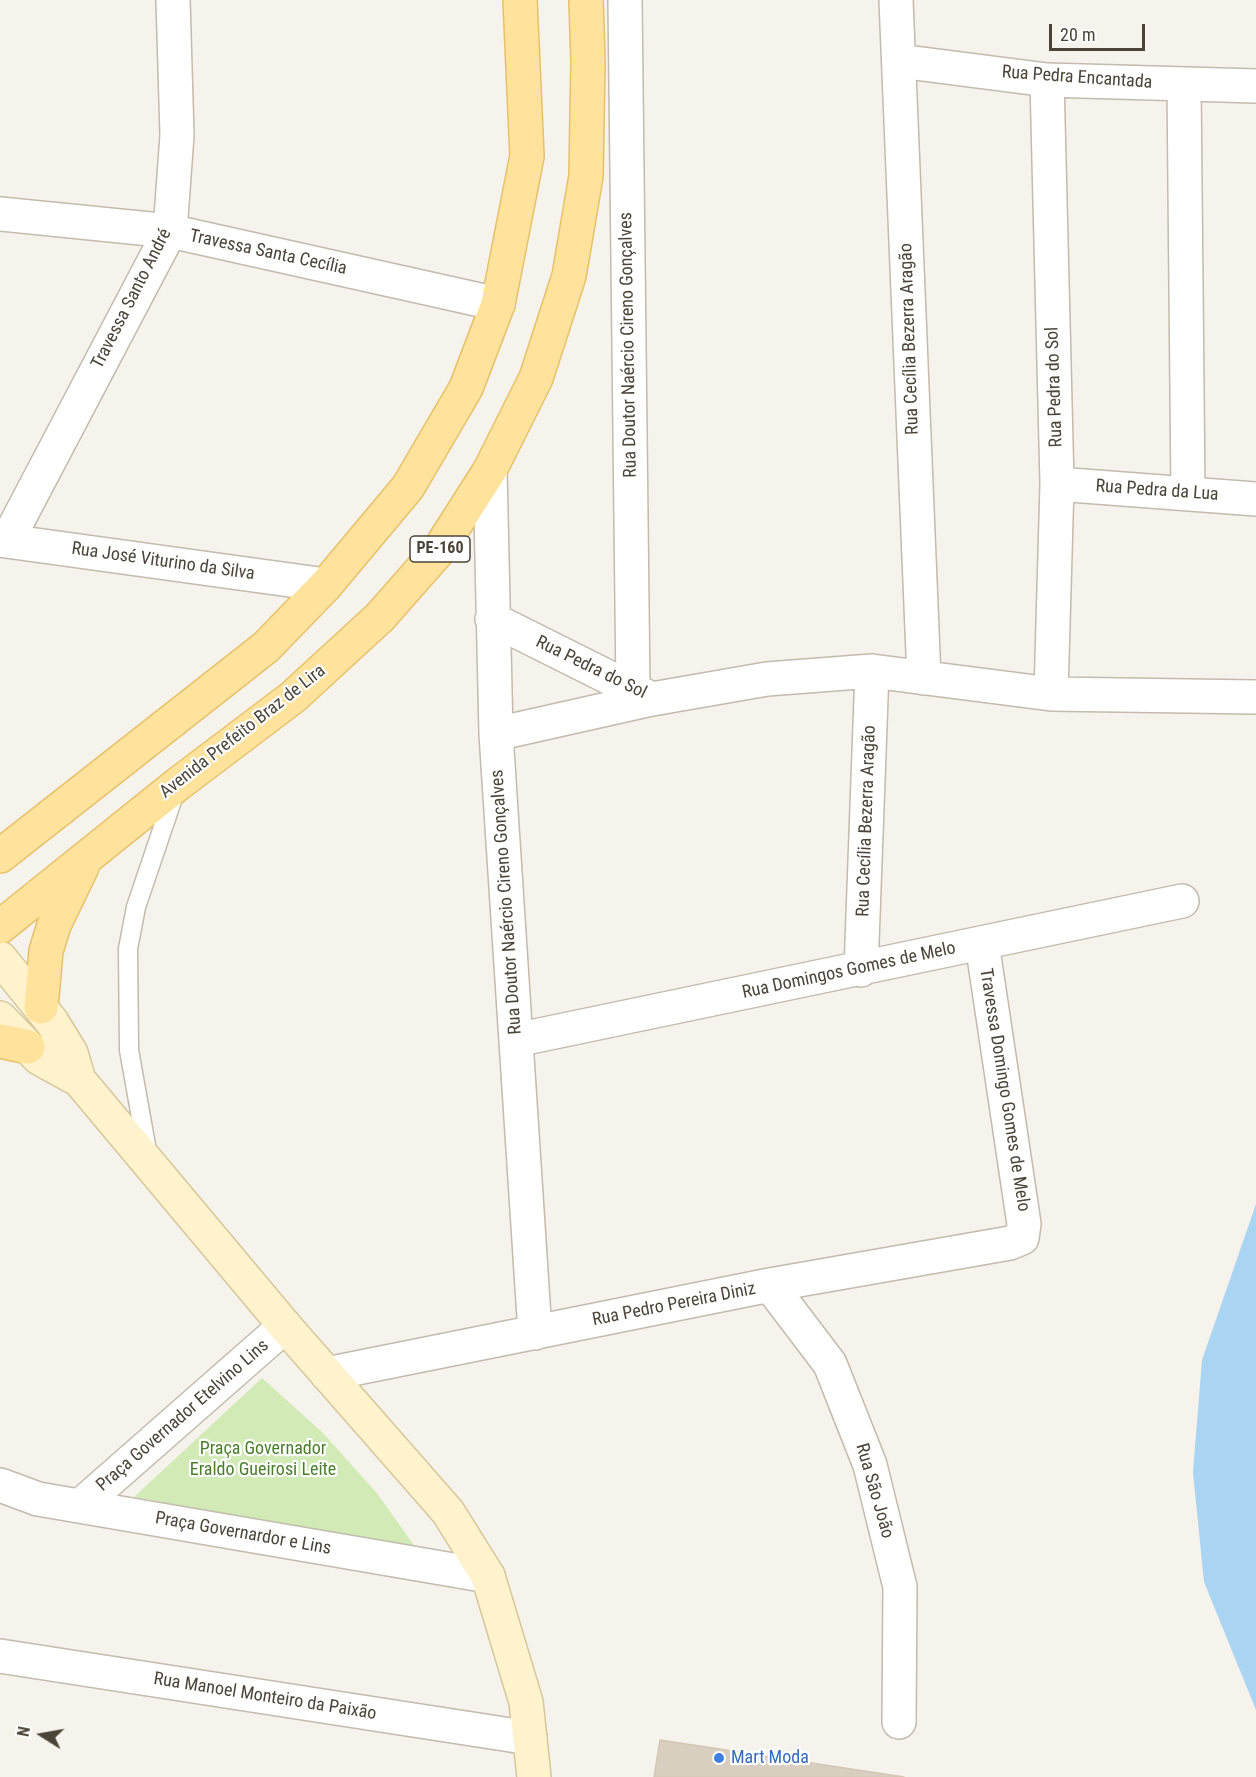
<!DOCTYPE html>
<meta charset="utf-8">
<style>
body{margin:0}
#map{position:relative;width:1256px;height:1777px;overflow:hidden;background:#f6f3ec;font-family:"Roboto Condensed",sans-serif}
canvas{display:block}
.north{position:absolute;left:12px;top:1705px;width:60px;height:60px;-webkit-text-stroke:4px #fff;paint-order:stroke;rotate:281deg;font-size:16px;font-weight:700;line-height:24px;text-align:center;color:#4b4439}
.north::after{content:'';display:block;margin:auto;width:21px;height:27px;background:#4b4439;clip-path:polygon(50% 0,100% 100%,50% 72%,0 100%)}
.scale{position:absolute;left:1049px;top:24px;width:96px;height:27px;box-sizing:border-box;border:3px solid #4b4439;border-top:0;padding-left:8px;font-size:18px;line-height:21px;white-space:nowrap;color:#4b4439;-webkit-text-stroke:4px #fff;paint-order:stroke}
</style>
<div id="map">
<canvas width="1256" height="1777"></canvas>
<div class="north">N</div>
<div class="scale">20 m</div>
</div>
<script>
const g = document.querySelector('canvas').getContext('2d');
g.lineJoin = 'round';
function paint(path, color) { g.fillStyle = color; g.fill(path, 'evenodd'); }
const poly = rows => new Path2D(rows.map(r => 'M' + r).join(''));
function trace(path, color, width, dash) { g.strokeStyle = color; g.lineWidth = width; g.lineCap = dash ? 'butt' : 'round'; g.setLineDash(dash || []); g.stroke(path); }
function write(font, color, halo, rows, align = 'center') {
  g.font = font + ' "Roboto Condensed",sans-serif'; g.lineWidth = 4.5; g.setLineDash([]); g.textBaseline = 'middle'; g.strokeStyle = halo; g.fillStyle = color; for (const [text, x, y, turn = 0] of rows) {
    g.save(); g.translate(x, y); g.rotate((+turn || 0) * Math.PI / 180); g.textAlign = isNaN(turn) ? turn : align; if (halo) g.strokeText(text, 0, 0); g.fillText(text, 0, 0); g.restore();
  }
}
const green = poly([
 [262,1378,322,1432,376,1492,416,1548,134,1497]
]);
const water = poly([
 [1256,1204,1256,1710,1204,1582,1193,1472,1202,1360]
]);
const building = poly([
 [660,1740,904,1777,654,1777,660,1740]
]);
const lane = poly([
 [147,1151,129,1050,128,949,136,907,175,792]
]);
const street = poly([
 [625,0,633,690],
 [896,0,924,678],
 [899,61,1047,80,1256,86],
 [1047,80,1057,484,1051,694],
 [1184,84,1188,493],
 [0,214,170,231,498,304],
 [490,470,496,734,535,1333],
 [1057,484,1256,499],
 [0,540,326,585],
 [7,541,170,231,177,135,173,0],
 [492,619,652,699,767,679,872,671,1051,694,1256,697],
 [496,734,652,699],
 [861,970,872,671],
 [516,1040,1182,901],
 [770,1285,830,1364,870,1465,900,1587,899,1722],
 [327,1374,770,1285,1010,1243,1022,1238,1024,1224,982,943],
 [0,1485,38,1499,488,1576],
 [80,1506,285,1326],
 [0,1656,530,1738]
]);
const secondary = poly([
 [0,958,52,1022,71,1053,79,1080,285,1326,448,1512,488,1576,526,1702,534,1777],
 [0,1018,39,1058,79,1080]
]);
const primary = poly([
 [0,856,266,647,326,585,408,487,466,388,498,304,527,156,520,0],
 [0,927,178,784,293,697,380,617,439,550,490,470,536,378,569,276,586,176,588,61,586,0],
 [41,1007,46,951,54,925,82,867],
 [0,1041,28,1047]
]);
const markers = [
 [719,1758,6,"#3f7fe0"]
];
const shields = [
 [440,549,60]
];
const shieldNames = [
 ["PE-160",440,549]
];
const streetNames = [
 ["Rua Pedra Encantada",1077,78,4],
 ["Travessa Santa Cecília",268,253,12],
 ["Travessa Santo André",132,299,-63],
 ["Rua Cecília Bezerra Aragão",910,339,-92],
 ["Rua Doutor Naércio Cireno Gonçalves",629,345,-91],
 ["Rua Pedra do Sol",1055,387,-92],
 ["Rua Pedra da Lua",1157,491,4],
 ["Rua José Viturino da Silva",163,562,8],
 ["Rua Pedra do Sol",591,668,26],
 ["Avenida Prefeito Braz de Lira",243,732,-38],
 ["Rua Cecília Bezerra Aragão",867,821,-88],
 ["Rua Doutor Naércio Cireno Gonçalves",507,902,-94],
 ["Rua Domingos Gomes de Melo",849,971,-12],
 ["Travessa Domingo Gomes de Melo",1004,1090,81],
 ["Rua Pedro Pereira Diniz",674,1305,-11],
 ["Praça Governador Etelvino Lins",183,1416,-41],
 ["Rua São João",874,1491,74],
 ["Praça Governardor e Lins",243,1534,10],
 ["Rua Manoel Monteiro da Paixão",265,1697,9]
];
const parkNames = [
 ["Praça Governador",263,1449],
 ["Eraldo Gueirosi Leite",263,1470]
];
const shopNames = [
 ["Mart Moda",731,1758]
];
paint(green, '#d2eab5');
paint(water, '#a9d4f2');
paint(building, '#d8cfc1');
trace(building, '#d3c7b4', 1.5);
trace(lane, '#c2bbae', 21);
trace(street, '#c2bbae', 36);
trace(secondary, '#d6c79b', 36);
trace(primary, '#e6c16a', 36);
trace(lane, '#fff', 18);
trace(street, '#fff', 33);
trace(secondary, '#fff3cd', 33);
trace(primary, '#ffe39c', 33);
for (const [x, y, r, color] of markers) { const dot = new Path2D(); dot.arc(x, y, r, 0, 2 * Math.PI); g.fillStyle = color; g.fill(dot); trace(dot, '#fff', 2); }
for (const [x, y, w] of shields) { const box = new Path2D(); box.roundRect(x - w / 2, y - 13, w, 26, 4.5); g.fillStyle = '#fff'; g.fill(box); trace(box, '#4b4439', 1.5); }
write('bold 16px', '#4b4439', null, shieldNames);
write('18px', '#4b4439', '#fff', streetNames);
write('18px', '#4a7f2a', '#fff', parkNames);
write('18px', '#366cbe', '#fff', shopNames, 'left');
</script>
